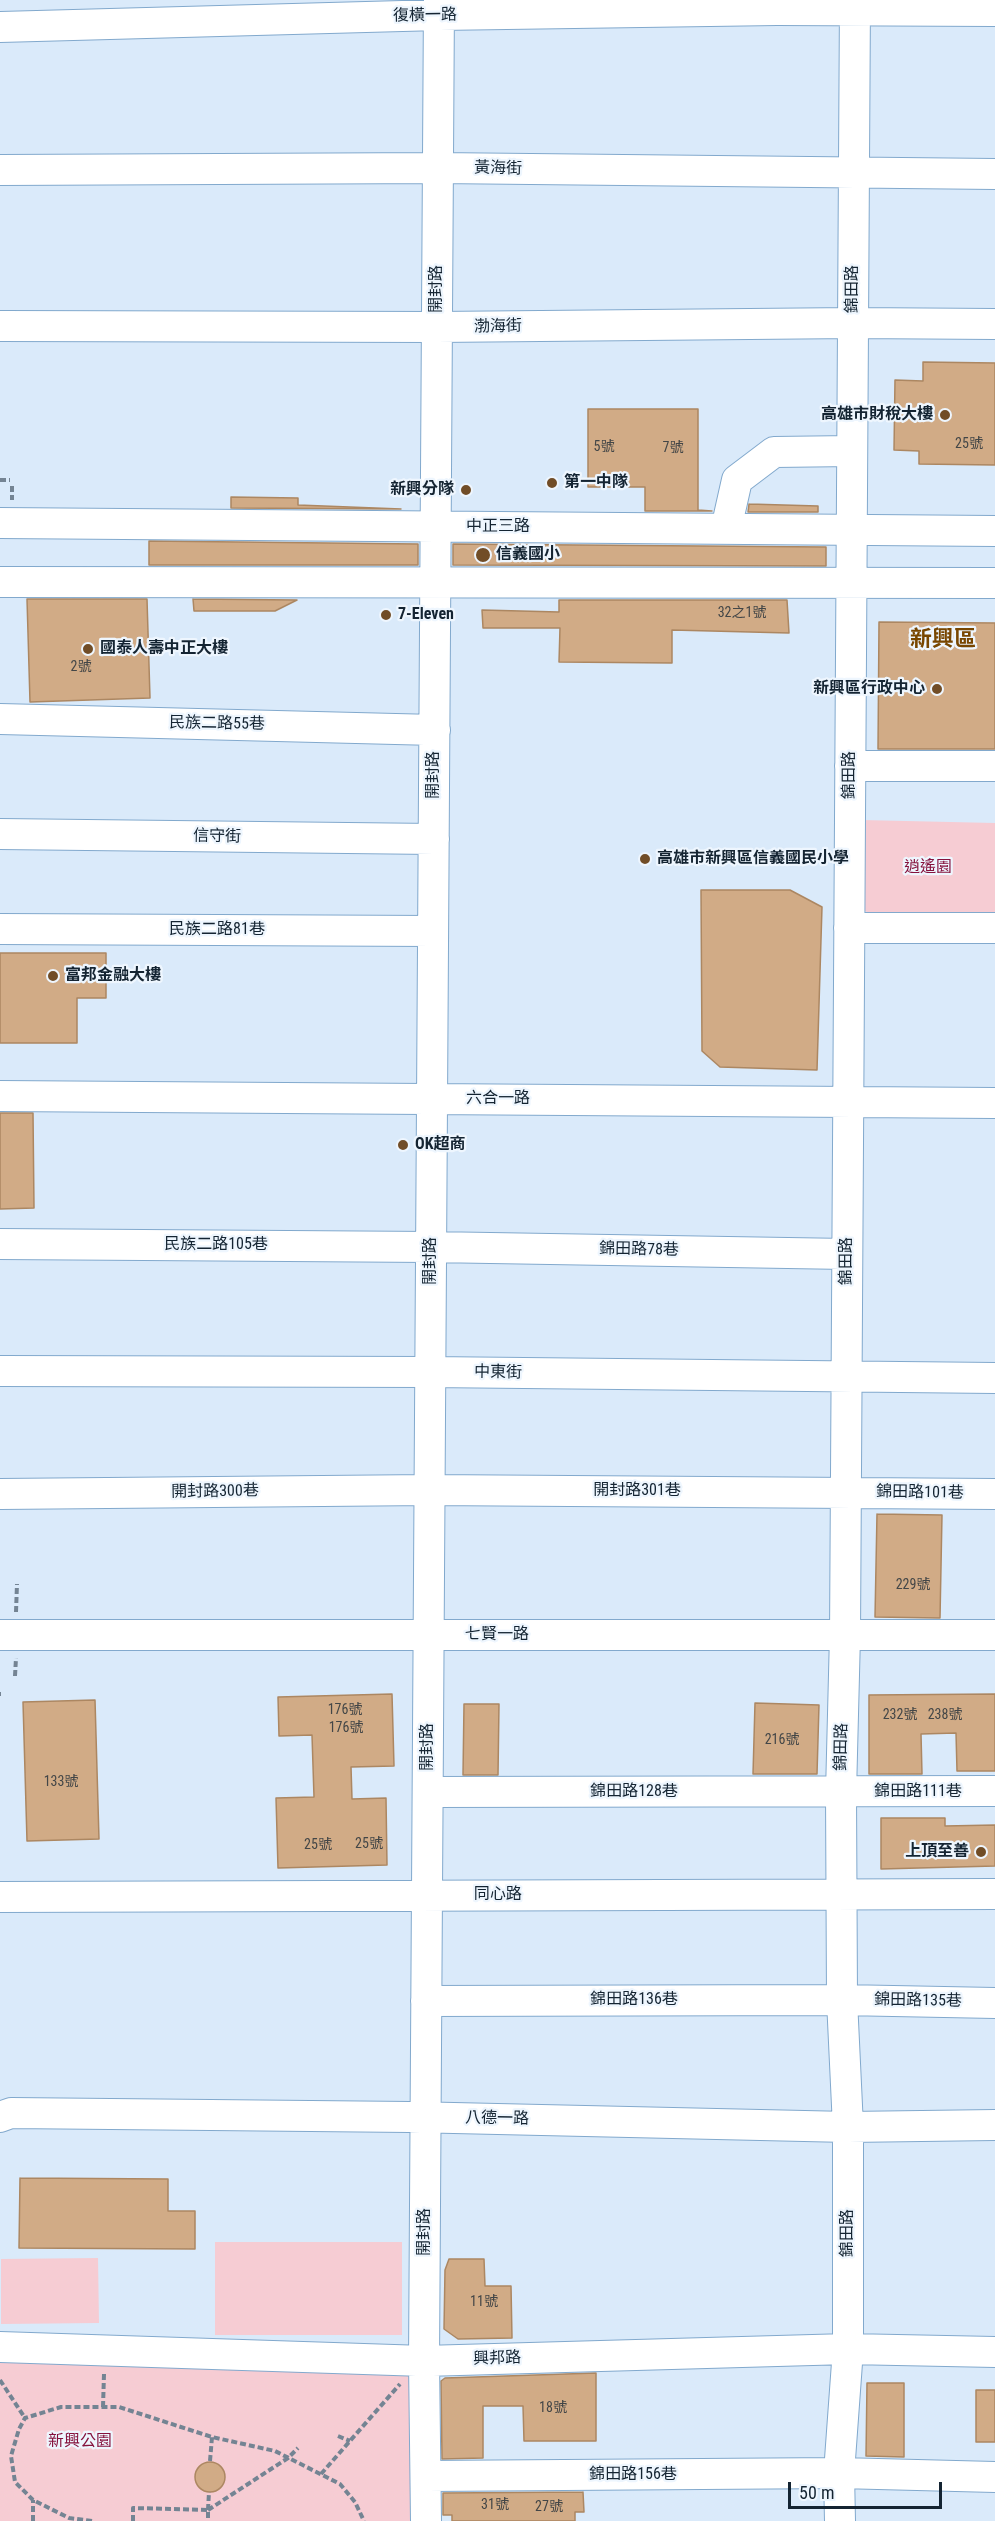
<!DOCTYPE html>
<meta charset="utf-8">
<style>
body{margin:0}
#map{position:relative;width:995px;height:2521px;overflow:hidden;background:#daeafa;font-family:"Roboto Condensed",sans-serif}
canvas{display:block}
.scale{position:absolute;left:788px;top:2482px;width:154px;height:27px;box-sizing:border-box;border:3px solid #142432;border-top:0;padding-left:8px;font-size:18px;line-height:21px;white-space:nowrap;color:#142432;-webkit-text-stroke:4px #eef6fe;paint-order:stroke}
</style>
<div id="map">
<canvas width="995" height="2521"></canvas>
<div class="scale">50 m</div>
</div>
<script>
const g = document.querySelector('canvas').getContext('2d');
g.lineJoin = 'round';
function paint(path, color) { g.fillStyle = color; g.fill(path, 'evenodd'); }
const poly = rows => new Path2D(rows.map(r => 'M' + r).join(''));
function trace(path, color, width, dash) { g.strokeStyle = color; g.lineWidth = width; g.lineCap = dash ? 'butt' : 'round'; g.setLineDash(dash || []); g.stroke(path); }
function write(font, color, halo, rows, align = 'center') {
  g.font = font + ' "Roboto Condensed","Noto Sans TC",sans-serif'; g.lineWidth = 4.5; g.setLineDash([]); g.textBaseline = 'middle'; g.strokeStyle = halo; g.fillStyle = color; for (const [text, x, y, turn = 0] of rows) {
    g.save(); g.translate(x, y); g.rotate((+turn || 0) * Math.PI / 180); g.textAlign = isNaN(turn) ? turn : align; if (halo) g.strokeText(text, 0, 0); g.fillText(text, 0, 0); g.restore();
  }
}
const green = poly([
 [861,820,995,823,995,917,876,916,860,909],
 [215,2242,402,2242,402,2335,215,2335],
 [98,2258,99,2323,1,2324,1,2259],
 [0,2361,415,2371,416,2521,0,2521]
]);
const building = poly([
 [923,362,995,363,995,465,919,464,919,451,894,450,895,380,923,381,923,362],
 [588,409,698,409,698,510,712,511,645,511,645,487,588,487,588,409],
 [231,497,298,498,298,505,401,509,231,508,231,497],
 [749,504,818,506,818,512,748,512,749,504],
 [149,541,418,544,418,565,149,565,149,541],
 [453,544,826,547,826,566,453,565,453,544],
 [27,599,147,599,150,698,30,702,27,599],
 [193,599,297,600,275,611,194,611,193,599],
 [559,600,787,600,789,633,672,630,672,663,559,662,560,628,483,628,482,610,559,612,559,600],
 [879,622,995,623,995,749,878,749,879,622],
 [701,890,790,890,822,907,817,1070,720,1067,702,1051,701,890],
 [0,953,106,953,106,998,77,998,77,1043,0,1043,0,953],
 [0,1113,33,1113,34,1208,0,1209,0,1113],
 [877,1514,942,1515,940,1618,875,1617,877,1514],
 [392,1694,394,1766,351,1767,352,1799,386,1798,387,1865,278,1868,276,1798,314,1797,312,1735,279,1736,278,1697,392,1694],
 [995,1694,995,1771,957,1771,956,1733,921,1734,922,1774,869,1774,869,1695,995,1694],
 [95,1700,99,1839,27,1841,23,1702,95,1700],
 [755,1703,819,1705,817,1774,753,1774,755,1703],
 [464,1704,499,1704,498,1775,463,1775,464,1704],
 [881,1818,945,1818,945,1826,995,1825,995,1866,881,1869,881,1818],
 [20,2178,168,2179,168,2211,195,2211,195,2249,19,2248,20,2178],
 [449,2259,484,2259,485,2286,511,2286,512,2338,458,2339,444,2329,445,2270,449,2259],
 [596,2373,596,2441,524,2441,523,2406,483,2406,483,2458,442,2459,441,2381,445,2378,596,2373],
 [867,2383,904,2383,904,2457,866,2456,867,2383],
 [976,2390,995,2390,995,2442,976,2442,976,2390],
 '195 2477a15 15 0 1 1 30 0a15 15 0 1 1-30 0Z',
 [583,2492,584,2512,575,2512,575,2521,452,2521,452,2515,443,2515,443,2493,583,2492]
]);
const path = poly([
 [0,480,10,480],
 [12,486,12,500],
 [16,1612,17,1584],
 [15,1676,16,1658],
 [0,1694,1,1694],
 [0,2380,25,2418],
 [103,2407,104,2374],
 [338,2436,350,2441],
 [210,2461,212,2437],
 [321,2474,400,2384],
 [208,2510,288,2458,298,2448],
 [208,2510,209,2492],
 [33,2521,33,2500],
 [92,2521,69,2518,33,2500,15,2482,11,2456,19,2429,25,2418,61,2407,119,2407,212,2437,275,2451,340,2484,355,2502,364,2521],
 [133,2521,133,2508,208,2510,208,2521]
]);
const minor = poly([
 [0,27,439,15,777,10,995,11],
 [0,170,438,168,995,174],
 [0,326,437,327,853,323,995,324],
 [0,523,995,531],
 [726,529,737,480,774,452,852,451],
 [0,582,995,583],
 [0,719,435,730],
 [850,766,995,766],
 [0,834,434,839],
 [849,928,995,928],
 [0,929,433,931],
 [0,1096,995,1103],
 [0,1244,431,1247,847,1254],
 [0,1371,430,1372,995,1378],
 [0,1494,429,1490,995,1494],
 [0,1635,995,1635],
 [428,1792,995,1791],
 [0,1897,995,1894],
 [426,2001,842,2000,995,2003],
 [0,2117,11,2113,410,2117,848,2127,995,2125],
 [0,2347,424,2361,848,2349,995,2352],
 [427,2476,839,2473,995,2477],
 [426,2521,424,2361,439,0],
 [840,2521,839,2473,848,2349,848,2127,842,2000,841,1793,845,1635,855,0]
]);
const markers = [
 [945,415,6,"#714d27"],
 [552,483,6,"#714d27"],
 [466,490,6,"#714d27"],
 [483,555,8,"#714d27"],
 [386,615,6,"#714d27"],
 [88,649,6,"#714d27"],
 [937,689,6,"#714d27"],
 [645,859,6,"#714d27"],
 [53,976,6,"#714d27"],
 [403,1145,6,"#714d27"],
 [981,1852,6,"#714d27"]
];
const numberNames = [
 ["25號",969,444],
 ["5號",604,447],
 ["7號",673,448],
 ["32之1號",742,613],
 ["2號",81,667],
 ["229號",913,1585],
 ["176號",345,1710],
 ["232號",900,1715],
 ["238號",945,1715],
 ["176號",346,1728],
 ["216號",782,1740],
 ["133號",61,1782],
 ["25號",369,1844],
 ["25號",318,1845],
 ["11號",484,2302],
 ["18號",553,2408],
 ["31號",495,2505],
 ["27號",549,2507]
];
const streetNames = [
 ["復橫一路",425,16,-1],
 ["黃海街",498,169,1],
 ["開封路",437,289,-90],
 ["錦田路",853,289,-90],
 ["渤海街",498,327,-1],
 ["中正三路",498,527],
 ["民族二路55巷",217,724,1],
 ["開封路",434,775,-90],
 ["錦田路",850,775,-90],
 ["信守街",217,837,1],
 ["民族二路81巷",217,930],
 ["六合一路",498,1099],
 ["民族二路105巷",216,1245],
 ["錦田路78巷",639,1250,1],
 ["開封路",431,1261,-90],
 ["錦田路",847,1261,-90],
 ["中東街",498,1373,1],
 ["開封路301巷",637,1491],
 ["開封路300巷",215,1492,-1],
 ["錦田路101巷",920,1493,1],
 ["七賢一路",497,1635],
 ["開封路",428,1747,-90],
 ["錦田路",842,1747,-89],
 ["錦田路128巷",634,1792],
 ["錦田路111巷",918,1792],
 ["同心路",498,1895],
 ["錦田路136巷",634,2000],
 ["錦田路135巷",918,2001,1],
 ["八德一路",497,2119,1],
 ["開封路",425,2232,-90],
 ["錦田路",848,2233,-90],
 ["興邦路",497,2359,-2],
 ["錦田路156巷",633,2475]
];
const poiNames = [
 ["高雄市財稅大樓",933,415,"right"],
 ["第一中隊",564,483],
 ["新興分隊",454,490,"right"],
 ["信義國小",496,555],
 ["7-Eleven",398,615],
 ["國泰人壽中正大樓",100,649],
 ["新興區行政中心",925,689,"right"],
 ["高雄市新興區信義國民小學",657,859],
 ["富邦金融大樓",65,976],
 ["OK超商",415,1145],
 ["上頂至善",969,1852,"right"]
];
const parkNames = [
 ["逍遙園",928,868],
 ["新興公園",80,2442]
];
const districtNames = [
 ["新興區",943,640]
];
paint(green, '#f6ccd3');
paint(building, '#d1ab86');
trace(building, '#ac8762', 1.5);
trace(minor, '#82a9cd', 32);
trace(path, '#748493', 4, [6, 3]);
trace(minor, '#fff', 30);
for (const [x, y, r, color] of markers) { const dot = new Path2D(); dot.arc(x, y, r, 0, 2 * Math.PI); g.fillStyle = color; g.fill(dot); trace(dot, '#eef6fe', 2); }
write('14px', '#434647', null, numberNames);
write('16px', '#142432', '#eef6fe', streetNames);
write('bold 16px', '#142432', '#eef6fe', poiNames, 'left');
write('16px', '#85123d', '#eef6fe', parkNames);
write('bold 22px', '#784600', '#eef6fe', districtNames);
</script>
